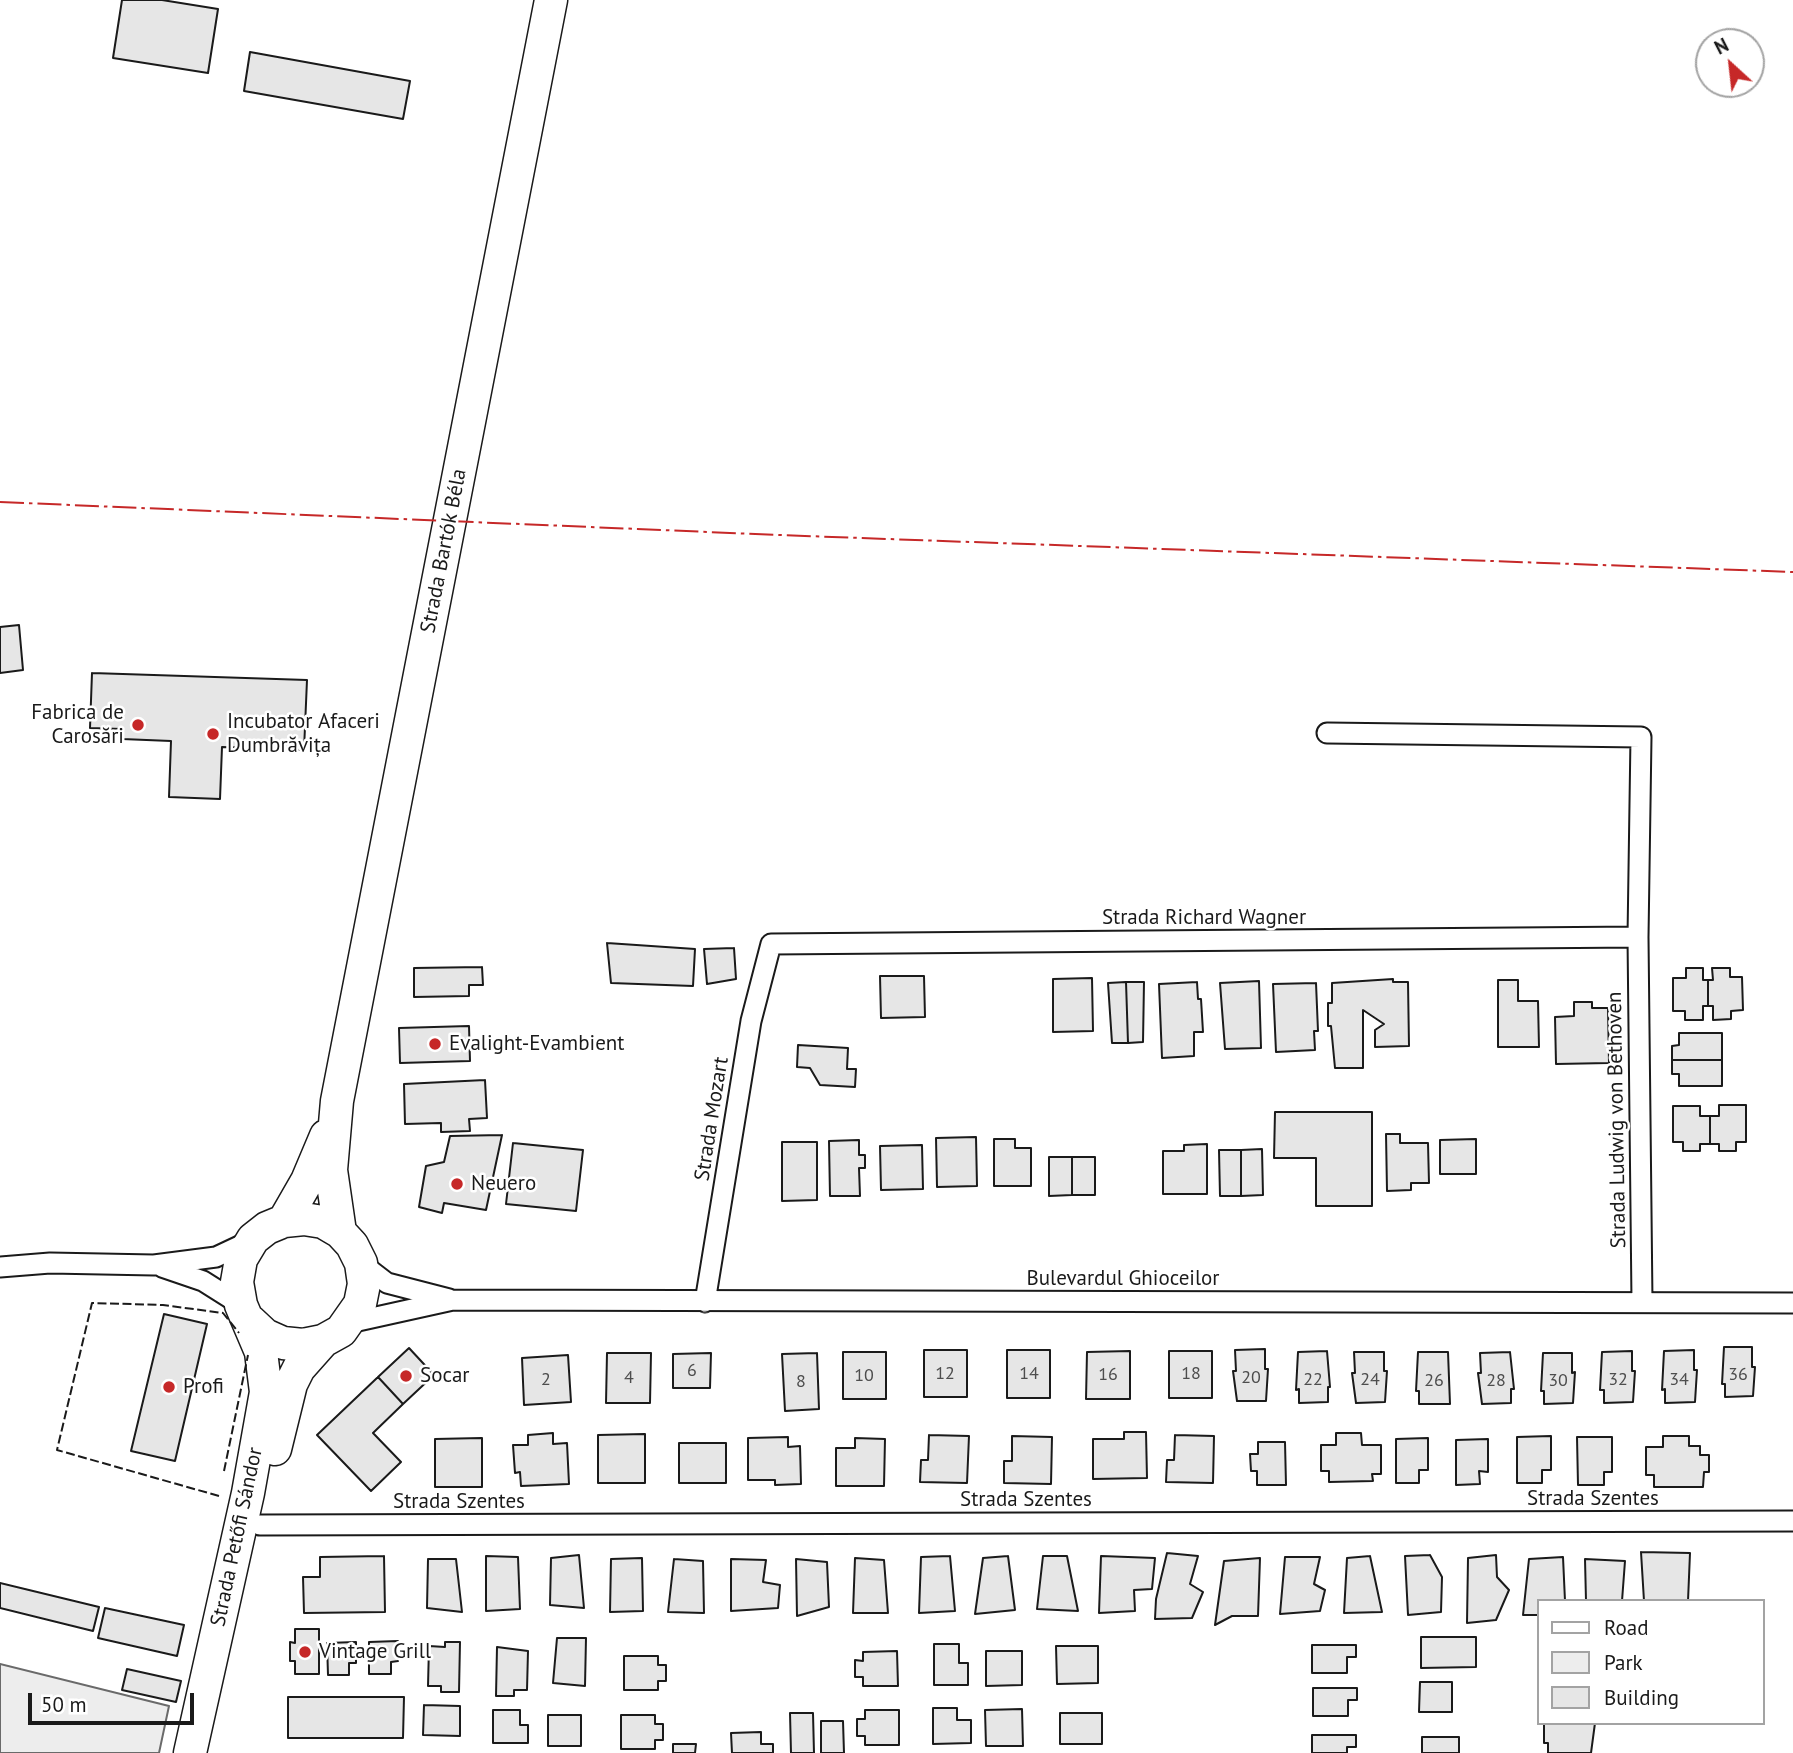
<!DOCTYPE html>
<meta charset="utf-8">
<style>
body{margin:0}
#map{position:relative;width:1793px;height:1753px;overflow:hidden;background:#fff;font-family:"PT Sans",sans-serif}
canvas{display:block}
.legend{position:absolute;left:1537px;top:1599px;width:228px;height:126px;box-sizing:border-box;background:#fff;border:2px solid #a3a3a3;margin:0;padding:9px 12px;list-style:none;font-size:21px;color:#1a1a1a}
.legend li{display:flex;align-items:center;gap:14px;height:35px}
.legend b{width:35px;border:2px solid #a3a3a3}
.north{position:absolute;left:1695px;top:28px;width:70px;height:70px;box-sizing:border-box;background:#fff;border:2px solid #a3a3a3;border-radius:50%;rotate:333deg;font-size:19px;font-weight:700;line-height:28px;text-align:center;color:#1a1a1a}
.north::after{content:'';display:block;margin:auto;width:24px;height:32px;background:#c62828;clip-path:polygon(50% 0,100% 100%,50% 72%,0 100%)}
.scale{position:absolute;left:28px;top:1693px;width:166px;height:32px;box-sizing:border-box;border:4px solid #1a1a1a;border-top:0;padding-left:9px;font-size:21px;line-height:24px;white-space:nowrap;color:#1a1a1a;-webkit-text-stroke:5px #fff;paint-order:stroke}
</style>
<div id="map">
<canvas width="1793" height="1753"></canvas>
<ul class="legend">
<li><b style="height:9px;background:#fff"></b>Road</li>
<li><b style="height:19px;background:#ededed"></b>Park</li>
<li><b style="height:19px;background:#e6e6e6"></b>Building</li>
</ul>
<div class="north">N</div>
<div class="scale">50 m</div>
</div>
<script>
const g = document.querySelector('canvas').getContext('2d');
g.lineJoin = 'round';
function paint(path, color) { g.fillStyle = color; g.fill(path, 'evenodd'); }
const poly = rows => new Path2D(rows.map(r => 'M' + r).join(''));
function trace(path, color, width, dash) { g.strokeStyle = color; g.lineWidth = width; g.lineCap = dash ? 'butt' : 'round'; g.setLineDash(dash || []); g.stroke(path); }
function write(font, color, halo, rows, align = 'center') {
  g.font = font + ' "PT Sans",sans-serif'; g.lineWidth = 5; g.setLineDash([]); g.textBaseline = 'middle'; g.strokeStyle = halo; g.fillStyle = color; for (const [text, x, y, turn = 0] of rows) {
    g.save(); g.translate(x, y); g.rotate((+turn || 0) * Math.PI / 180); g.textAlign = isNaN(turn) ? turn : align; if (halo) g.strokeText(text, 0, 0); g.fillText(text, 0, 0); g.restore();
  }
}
const green = poly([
 [0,1664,169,1706,159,1753,0,1753,0,1664]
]);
const building = poly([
 [122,0,162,0,218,9,208,73,113,58,122,0],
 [250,52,410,81,403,119,244,91,250,52],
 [19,625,23,670,0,673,0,627,19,625],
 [92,673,307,680,304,750,222,747,220,799,169,797,171,741,122,739,122,729,90,728,92,673],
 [607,943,695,949,693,986,611,983,607,943],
 [734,948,736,979,707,984,704,949,734,948],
 [482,967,483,985,469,985,469,996,414,997,414,968,482,967],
 [1686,968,1703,968,1703,980,1708,980,1708,1006,1703,1006,1703,1020,1685,1020,1685,1011,1673,1011,1673,978,1686,978,1686,968],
 [1712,968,1730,968,1730,977,1742,977,1743,1010,1731,1011,1731,1019,1713,1020,1713,1006,1708,1006,1708,980,1713,980,1712,968],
 [880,976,924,976,925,1017,881,1018,880,976],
 [1092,978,1093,1031,1053,1032,1053,979,1092,978],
 [1393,979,1393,982,1408,982,1409,1046,1375,1047,1375,1030,1384,1024,1363,1010,1363,1068,1335,1068,1331,1026,1328,1026,1328,1003,1332,1003,1332,983,1393,979],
 [1498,980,1518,980,1518,1001,1538,1001,1539,1047,1498,1047,1498,980],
 [1259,981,1261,1048,1225,1049,1220,983,1259,981],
 [1126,982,1128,1043,1112,1043,1108,983,1126,982],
 [1126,982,1144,982,1143,1042,1128,1043,1126,982],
 [1197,982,1198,999,1201,999,1203,1032,1194,1032,1194,1056,1162,1058,1159,984,1197,982],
 [1316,983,1318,1031,1314,1031,1315,1050,1276,1052,1273,984,1316,983],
 [1574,1002,1592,1002,1592,1008,1608,1008,1609,1063,1556,1064,1555,1017,1574,1016,1574,1002],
 [469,1026,470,1061,400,1063,399,1028,469,1026],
 [1679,1033,1722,1033,1722,1060,1672,1060,1672,1046,1679,1045,1679,1033],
 [798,1045,848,1048,847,1069,856,1069,855,1087,820,1085,810,1068,797,1067,798,1045],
 [1672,1060,1722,1060,1722,1086,1679,1086,1679,1074,1672,1074,1672,1060],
 [485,1080,487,1118,469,1119,470,1131,441,1132,441,1123,405,1124,404,1084,485,1080],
 [1719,1105,1746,1105,1746,1142,1736,1142,1736,1151,1719,1151,1719,1144,1710,1144,1710,1116,1719,1116,1719,1105],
 [1673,1106,1700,1106,1700,1116,1710,1116,1710,1144,1700,1144,1700,1151,1683,1151,1683,1142,1673,1142,1673,1106],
 [1275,1112,1372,1112,1372,1206,1316,1206,1316,1158,1274,1158,1275,1112],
 [1386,1134,1400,1134,1400,1143,1428,1143,1429,1183,1411,1183,1411,1190,1387,1191,1386,1134],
 [502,1135,486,1210,444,1203,442,1213,419,1207,426,1166,444,1162,450,1136,502,1135],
 [976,1137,977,1186,937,1187,936,1138,976,1137],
 [994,1139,1015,1139,1015,1148,1031,1148,1031,1186,994,1186,994,1139],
 [1476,1139,1476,1174,1440,1174,1440,1140,1476,1139],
 [859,1140,859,1155,865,1155,865,1168,859,1168,860,1196,830,1196,829,1141,859,1140],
 [782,1142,817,1142,817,1200,782,1201,782,1142],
 [513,1143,583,1150,576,1211,506,1204,513,1143],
 [1207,1144,1207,1194,1163,1194,1163,1151,1184,1151,1184,1145,1207,1144],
 [922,1145,923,1189,881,1190,880,1146,922,1145],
 [1262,1149,1263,1195,1241,1196,1241,1150,1262,1149],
 [1219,1150,1241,1150,1241,1196,1220,1196,1219,1150],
 [1049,1157,1072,1157,1072,1195,1049,1196,1049,1157],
 [1072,1157,1095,1157,1095,1195,1072,1195,1072,1157],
 [164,1314,207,1324,175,1461,131,1451,164,1314],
 [1724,1347,1752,1347,1752,1367,1755,1367,1753,1396,1725,1397,1725,1384,1722,1384,1724,1347],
 [409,1348,434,1375,403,1404,378,1377,409,1348],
 [1265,1349,1265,1369,1268,1369,1266,1401,1237,1401,1233,1371,1236,1371,1235,1350,1265,1349],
 [924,1350,967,1350,967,1397,924,1397,924,1350],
 [1007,1350,1050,1350,1050,1398,1007,1398,1007,1350],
 [1694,1350,1694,1370,1697,1370,1695,1402,1665,1403,1665,1389,1662,1390,1664,1351,1694,1350],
 [1130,1351,1130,1399,1086,1399,1087,1352,1130,1351],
 [1169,1351,1212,1351,1212,1398,1169,1398,1169,1351],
 [1327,1351,1330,1387,1328,1387,1328,1402,1299,1403,1299,1389,1296,1390,1298,1352,1327,1351],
 [1632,1351,1632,1371,1635,1371,1633,1402,1604,1403,1604,1390,1600,1390,1602,1352,1632,1351],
 [843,1352,886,1352,886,1399,843,1399,843,1352],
 [1354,1352,1384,1352,1384,1371,1387,1371,1385,1402,1356,1403,1352,1373,1355,1373,1354,1352],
 [1418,1352,1448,1352,1450,1404,1419,1404,1419,1391,1416,1391,1418,1352],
 [1510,1352,1514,1389,1511,1389,1511,1403,1482,1404,1478,1373,1481,1373,1480,1353,1510,1352],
 [607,1353,651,1353,650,1403,606,1403,607,1353],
 [711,1353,710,1388,673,1388,673,1354,711,1353],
 [817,1353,819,1409,785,1411,782,1354,817,1353],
 [1543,1353,1572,1353,1572,1373,1575,1372,1573,1403,1544,1404,1544,1391,1541,1391,1543,1353],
 [568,1355,571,1402,524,1405,522,1358,568,1355],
 [378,1377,403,1404,373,1433,401,1462,371,1491,317,1435,378,1377],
 [1124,1432,1146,1432,1147,1478,1093,1479,1093,1439,1124,1439,1124,1432],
 [553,1433,553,1444,567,1443,569,1484,521,1486,520,1472,515,1473,513,1445,528,1445,528,1435,553,1433],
 [1336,1433,1361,1433,1362,1445,1381,1445,1381,1474,1372,1474,1373,1481,1329,1482,1329,1471,1321,1471,1321,1445,1336,1445,1336,1433],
 [645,1434,645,1483,598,1483,598,1435,645,1434],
 [929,1435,969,1436,967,1483,920,1482,921,1460,928,1460,929,1435],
 [1175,1435,1214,1436,1213,1483,1166,1482,1167,1460,1174,1460,1175,1435],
 [1012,1436,1052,1437,1051,1484,1004,1483,1004,1461,1012,1461,1012,1436],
 [1551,1436,1551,1470,1542,1470,1542,1483,1517,1483,1517,1437,1551,1436],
 [1663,1436,1689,1436,1689,1446,1700,1446,1700,1455,1709,1455,1709,1472,1704,1472,1703,1487,1654,1487,1654,1475,1646,1475,1646,1447,1663,1447,1663,1436],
 [788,1437,788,1447,800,1446,801,1484,775,1485,775,1480,748,1480,748,1438,788,1437],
 [1577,1437,1612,1437,1612,1472,1604,1472,1604,1485,1578,1485,1577,1437],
 [482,1438,482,1487,435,1487,435,1439,482,1438],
 [855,1438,885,1439,884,1486,836,1486,836,1448,855,1448,855,1438],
 [1428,1438,1428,1470,1419,1470,1419,1483,1396,1483,1396,1439,1428,1438],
 [1488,1439,1488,1472,1479,1471,1480,1484,1456,1485,1456,1440,1488,1439],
 [1258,1442,1285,1442,1286,1485,1257,1485,1257,1471,1251,1471,1250,1454,1258,1454,1258,1442],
 [679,1443,726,1443,726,1483,679,1483,679,1443],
 [1641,1552,1690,1553,1688,1601,1644,1601,1641,1552],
 [1167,1553,1198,1556,1190,1584,1203,1592,1192,1618,1155,1619,1156,1599,1167,1553],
 [579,1555,584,1608,550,1605,551,1558,579,1555],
 [1430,1555,1442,1577,1441,1612,1408,1615,1405,1556,1430,1555],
 [1496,1555,1497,1577,1509,1590,1496,1620,1467,1623,1468,1558,1496,1555],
 [384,1556,385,1612,304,1613,303,1577,320,1577,320,1557,384,1556],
 [486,1556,518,1557,520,1609,486,1611,486,1556],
 [950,1556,955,1611,919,1613,921,1557,950,1556],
 [1008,1556,1015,1610,975,1614,983,1558,1008,1556],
 [1043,1556,1067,1556,1078,1611,1037,1609,1043,1556],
 [1101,1556,1155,1558,1152,1589,1134,1590,1135,1611,1099,1613,1101,1556],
 [1370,1556,1382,1612,1344,1613,1347,1558,1370,1556],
 [1285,1557,1320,1557,1314,1584,1325,1590,1320,1611,1280,1614,1285,1557],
 [1563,1557,1565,1601,1539,1601,1539,1615,1523,1615,1529,1559,1563,1557],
 [642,1558,643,1611,610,1612,611,1559,642,1558],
 [855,1558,884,1560,888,1613,853,1613,855,1558],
 [1260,1558,1258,1616,1232,1616,1215,1625,1224,1561,1260,1558],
 [428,1559,456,1559,462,1612,427,1608,428,1559],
 [674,1559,703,1561,704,1613,668,1612,674,1559],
 [731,1559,766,1560,763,1582,780,1585,778,1608,731,1611,731,1559],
 [796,1559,827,1562,829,1607,797,1616,796,1559],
 [1585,1559,1625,1561,1622,1601,1586,1601,1585,1559],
 [0,1583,99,1607,93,1631,0,1608,0,1583],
 [105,1608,184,1625,177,1656,98,1638,105,1608],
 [295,1629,319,1629,319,1674,295,1674,295,1661,290,1661,290,1642,295,1643,295,1629],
 [1421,1637,1476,1637,1476,1667,1421,1668,1421,1637],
 [557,1638,586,1638,585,1686,553,1683,557,1638],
 [398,1641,398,1661,391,1662,391,1674,369,1674,369,1642,398,1641],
 [356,1642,356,1663,349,1663,349,1675,328,1675,327,1643,356,1642],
 [445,1642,460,1642,459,1692,441,1692,441,1686,428,1686,429,1646,445,1647,445,1642],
 [934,1644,959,1644,959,1663,968,1663,968,1685,934,1685,934,1644],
 [1312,1645,1356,1645,1356,1657,1347,1657,1347,1673,1312,1673,1312,1645],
 [1056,1646,1098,1646,1098,1683,1057,1684,1056,1646],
 [497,1647,528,1651,527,1690,514,1690,514,1696,496,1696,497,1647],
 [897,1651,898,1686,863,1686,863,1677,855,1677,855,1660,863,1661,863,1652,897,1651],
 [986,1651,1022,1651,1022,1685,986,1686,986,1651],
 [624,1656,658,1656,658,1665,666,1665,666,1681,658,1681,658,1690,624,1690,624,1656],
 [127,1669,181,1681,176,1702,122,1690,127,1669],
 [1420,1682,1452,1682,1452,1712,1419,1712,1420,1682],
 [1313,1688,1357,1688,1357,1700,1348,1700,1348,1716,1313,1716,1313,1688],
 [288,1697,404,1697,403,1738,288,1738,288,1697],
 [424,1705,460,1706,460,1736,423,1735,424,1705],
 [933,1708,957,1708,957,1720,971,1720,971,1743,933,1744,933,1708],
 [1022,1709,1023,1746,986,1746,985,1710,1022,1709],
 [493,1710,520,1710,520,1725,528,1725,528,1743,493,1743,493,1710],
 [865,1710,899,1710,899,1745,865,1745,865,1736,857,1736,857,1719,865,1719,865,1710],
 [790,1713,813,1713,814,1753,791,1753,790,1713],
 [1060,1713,1102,1713,1102,1744,1060,1744,1060,1713],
 [548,1715,581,1715,581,1746,548,1746,548,1715],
 [621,1715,655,1715,655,1724,663,1724,663,1740,655,1740,655,1749,621,1749,621,1715],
 [821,1721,843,1721,844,1753,821,1753,821,1721],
 [1544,1723,1595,1723,1591,1753,1548,1753,1548,1743,1544,1743,1544,1723],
 [761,1732,761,1744,773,1744,773,1753,732,1753,731,1733,761,1732],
 [1312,1735,1356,1735,1356,1747,1347,1747,1347,1753,1312,1753,1312,1735],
 [1422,1737,1459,1737,1459,1753,1422,1753,1422,1737],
 [673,1744,696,1744,695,1753,673,1753,673,1744]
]);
const minor = poly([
 [1327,733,1641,737,1638,937,1642,1302],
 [361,1263,387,1283,449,1299],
 [0,1267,50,1263,154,1265,216,1257,250,1241],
 [162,1267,203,1281,241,1305],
 [705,1302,751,1021,771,944,1638,937],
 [349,1323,453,1300,1793,1303],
 [260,1525,1793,1521]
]);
const primary = poly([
 [284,1221,307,1181,326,1136],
 [340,1232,331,1170,337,1101,551,0],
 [275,1449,291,1384,299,1368,323,1341],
 [190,1753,248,1493,266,1392,261,1352,241,1305,237,1282,241,1259,253,1239,267,1228,284,1221,304,1219,323,1222,340,1232,352,1245,361,1263,364,1284,360,1304,341,1331,323,1341,303,1345,283,1343,265,1335,250,1321]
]);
const fence = poly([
 [224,1471,248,1355],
 [219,1496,57,1450,92,1303,163,1305,223,1313,239,1333]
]);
const power = poly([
 [0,502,779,535,1793,572]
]);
const markers = [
 [138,725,7,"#c62828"],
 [213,734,7,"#c62828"],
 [435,1044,7,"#c62828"],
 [457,1184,7,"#c62828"],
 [406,1376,7,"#c62828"],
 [169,1387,7,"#c62828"],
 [305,1652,7,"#c62828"]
];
const numberNames = [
 ["6",692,1371],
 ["12",945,1374],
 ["14",1029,1374],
 ["18",1191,1374],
 ["16",1108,1375],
 ["36",1738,1375],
 ["10",864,1376],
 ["4",629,1378],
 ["20",1251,1378],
 ["2",546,1380],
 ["22",1313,1380],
 ["24",1370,1380],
 ["32",1618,1380],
 ["34",1679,1380],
 ["26",1434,1381],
 ["28",1496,1381],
 ["30",1558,1381],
 ["8",801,1382]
];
const streetNames = [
 ["Strada Bartók Béla",444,551,-79],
 ["Strada Richard Wagner",1204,918],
 ["Strada Mozart",712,1119,-81],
 ["Strada Ludwig von Bethoven",1617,1120,-91],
 ["Bulevardul Ghioceilor",1123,1279],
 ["Strada Szentes",1593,1499],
 ["Strada Szentes",1026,1500],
 ["Strada Szentes",459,1502],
 ["Strada Petőfi Sándor",237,1537,-78]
];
const poiNames = [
 ["Fabrica de",124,713,"right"],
 ["Carosări",124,737,"right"],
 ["Incubator Afaceri",227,722],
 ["Dumbrăvița",227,746],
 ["Evalight-Evambient",449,1044],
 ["Neuero",471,1184],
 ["Socar",420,1376],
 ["Profi",183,1387],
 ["Vintage Grill",319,1652]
];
paint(green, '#ededed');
trace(green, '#6a6a6a', 2);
paint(building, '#e6e6e6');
trace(building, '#1a1a1a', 2);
trace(minor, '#1a1a1a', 23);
trace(primary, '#1a1a1a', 35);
trace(minor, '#fff', 19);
trace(primary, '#fff', 32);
trace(fence, '#1a1a1a', 2, [9, 3.5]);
trace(power, '#c62828', 2, [24, 5, 3.5, 5]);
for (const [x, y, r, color] of markers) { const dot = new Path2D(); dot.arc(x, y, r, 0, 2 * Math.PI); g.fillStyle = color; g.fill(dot); trace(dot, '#fff', 2.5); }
write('18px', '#4d4d4d', null, numberNames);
write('21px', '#1a1a1a', '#fff', streetNames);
write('21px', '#1a1a1a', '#fff', poiNames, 'left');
</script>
